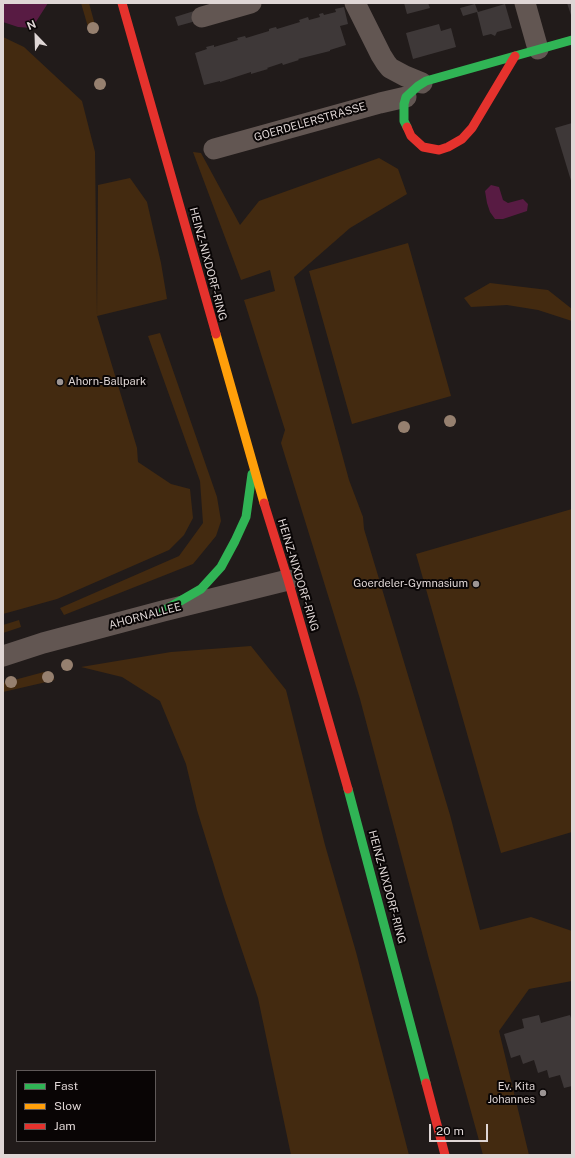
<!DOCTYPE html>
<style>
body{margin:0}
#map{position:relative;width:575px;height:1158px;overflow:hidden;background:#211b1a;font-family:"Public Sans",sans-serif}
canvas{display:block}
.frame{position:absolute;inset:0;border:4px solid #dfd6d5;pointer-events:none}
.legend{position:absolute;left:16px;top:1070px;width:140px;height:72px;box-sizing:border-box;background:#090505;border:1px solid #5f5958;margin:0;padding:5px 7px;list-style:none;font-size:12px;color:#dfd6d5}
.legend li{display:flex;align-items:center;gap:8px;height:20px}
.legend b{width:20px;border:1px solid #5f5958}
.north{position:absolute;left:16px;top:16px;width:40px;height:40px;-webkit-text-stroke:3px #090505;paint-order:stroke;rotate:337deg;font-size:11px;font-weight:700;line-height:16px;text-align:center;color:#dfd6d5}
.north::after{content:'';display:block;margin:auto;width:14px;height:18px;background:#dfd6d5;clip-path:polygon(50% 0,100% 100%,50% 72%,0 100%)}
.scale{position:absolute;left:429px;top:1124px;width:59px;height:18px;box-sizing:border-box;border:2px solid #dfd6d5;border-top:0;padding-left:5px;font-size:12px;line-height:14px;white-space:nowrap;color:#dfd6d5;-webkit-text-stroke:3px #090505;paint-order:stroke}
</style>
<div id="map">
<canvas width="575" height="1158"></canvas>
<div class="frame"></div>
<ul class="legend">
<li><b style="height:5px;background:#30b455"></b>Fast</li>
<li><b style="height:5px;background:#ff9f0a"></b>Slow</li>
<li><b style="height:5px;background:#e5322d"></b>Jam</li>
</ul>
<div class="north">N</div>
<div class="scale">20 m</div>
</div>
<script>
const g = document.querySelector('canvas').getContext('2d');
g.lineJoin = 'round';
function paint(path, color) { g.fillStyle = color; g.fill(path, 'evenodd'); }
const poly = rows => new Path2D(rows.map(r => 'M' + r).join(''));
function trace(path, color, width, dash) { g.strokeStyle = color; g.lineWidth = width; g.lineCap = dash ? 'butt' : 'round'; g.setLineDash(dash || []); g.stroke(path); }
function write(font, color, halo, rows, align = 'center') {
  g.font = font + ' "Public Sans",sans-serif'; g.lineWidth = 4; g.setLineDash([]); g.textBaseline = 'middle'; g.strokeStyle = halo; g.fillStyle = color; for (const [text, x, y, turn = 0] of rows) {
    g.save(); g.translate(x, y); g.rotate((+turn || 0) * Math.PI / 180); g.textAlign = isNaN(turn) ? turn : align; if (halo) g.strokeText(text, 0, 0); g.fillText(text, 0, 0); g.restore();
  }
}
const green = poly([
 [81,3,89,3,95,25,88,27],
 [3,37,24,47,82,101,95,152,97,316,137,448,138,462,171,484,190,489,193,518,184,535,169,550,57,599,3,614],
 [193,152,201,153,240,225,259,201,379,158,398,169,407,194,350,228,294,277,349,480,363,517,364,529,450,815,480,930,531,917,572,931,572,981,529,989,499,1031,529,1155,483,1155,429,959,360,699,281,443,285,430,244,300,275,291,270,270,241,280],
 [130,178,147,202,161,263,167,299,97,316,98,185],
 [408,243,451,396,352,424,309,271],
 [490,283,548,290,572,309,572,321,538,310,507,305,471,307,464,298],
 [160,333,217,497,221,521,216,536,193,564,64,615,60,608,179,556,203,523,200,481,148,336],
 [572,509,572,832,501,853,416,554],
 [19,620,21,627,3,633,3,625],
 [251,646,286,690,325,845,356,952,409,1155,291,1155,258,998,224,897,197,810,186,764,160,701,122,677,81,667,171,652],
 [44,672,55,680,3,692,3,683]
]);
const water = poly([
 [3,3,48,3,32,28,18,27,3,22],
 [491,185,499,187,503,200,508,203,523,199,528,204,527,211,503,219,495,219,490,212,487,203,485,191]
]);
const building = poly([
 [404,3,428,3,430,8,407,14],
 [567,3,572,3,572,18],
 [475,4,478,12,505,4,512,28,497,32,495,36,491,34,483,36,477,12,463,16,460,8],
 [344,7,348,24,340,26,346,45,330,50,330,51,298,59,299,60,283,65,282,63,267,68,268,69,251,74,251,72,220,82,220,81,204,85,195,53,207,49,206,47,214,45,214,47,238,40,237,38,245,36,246,38,269,31,269,29,272,28,276,27,277,29,300,22,299,20,308,17,309,20,320,17,319,14,323,13,324,15,336,12,335,9],
 [194,11,196,21,178,26,175,17],
 [439,24,441,31,451,28,456,47,413,59,406,33],
 [572,123,572,184,555,128],
 [539,1015,541,1023,570,1015,572,1021,572,1086,564,1088,560,1075,549,1078,547,1070,538,1073,534,1060,523,1064,520,1055,511,1058,504,1034,524,1028,522,1019]
]);
const street = poly([
 [355,3,381,55,386,63,390,68,405,76,422,83],
 [525,3,538,49],
 [202,17,251,3],
 [214,149,380,103,406,97],
 [3,656,43,643,163,611,288,580]
]);
const fast = poly([
 [407,127,404,121,404,104,406,97,418,86,426,81,572,40],
 [163,611,201,589,221,567,235,541,246,517,252,474],
 [348,789,426,1083]
]);
const slow = poly([
 [216,334,264,503]
]);
const jam = poly([
 [122,3,216,334],
 [407,127,411,136,423,147,439,150,448,147,462,139,472,128,515,56],
 [264,503,288,580,348,789],
 [426,1083,445,1155]
]);
const trees = [
 [93,28],
 [100,84],
 [450,421],
 [404,427],
 [67,665],
 [48,677],
 [11,682]
];
const markers = [
 [60,382,4,"#9c9594"],
 [476,584,4,"#9c9594"],
 [543,1093,4,"#9c9594"]
];
const streetNames = [
 ["GOERDELERSTRASSE",310,122,-16],
 ["HEINZ-NIXDORF-RING",208,264,75],
 ["HEINZ-NIXDORF-RING",298,575,73],
 ["AHORNALLEE",145,616,-15],
 ["HEINZ-NIXDORF-RING",387,887,75]
];
const poiNames = [
 ["Ahorn-Ballpark",68,382,"left"],
 ["Goerdeler-Gymnasium",468,584],
 ["Ev. Kita",535,1087],
 ["Johannes",535,1100]
];
paint(green, '#432a10');
paint(water, '#581b43');
paint(building, '#3e3838');
trace(street, '#625652', 21);
trace(fast, '#30b455', 9);
trace(slow, '#ff9f0a', 9);
trace(jam, '#e5322d', 9);
g.fillStyle = '#96806f';
for (const [x, y] of trees) { g.beginPath(); g.arc(x, y, 6, 0, 2 * Math.PI); g.fill(); }
for (const [x, y, r, color] of markers) { const dot = new Path2D(); dot.arc(x, y, r, 0, 2 * Math.PI); g.fillStyle = color; g.fill(dot); trace(dot, '#090505', 1.5); }
write('11px', '#dfd6d5', '#090505', streetNames);
write('11px', '#dfd6d5', '#090505', poiNames, 'right');
</script>
